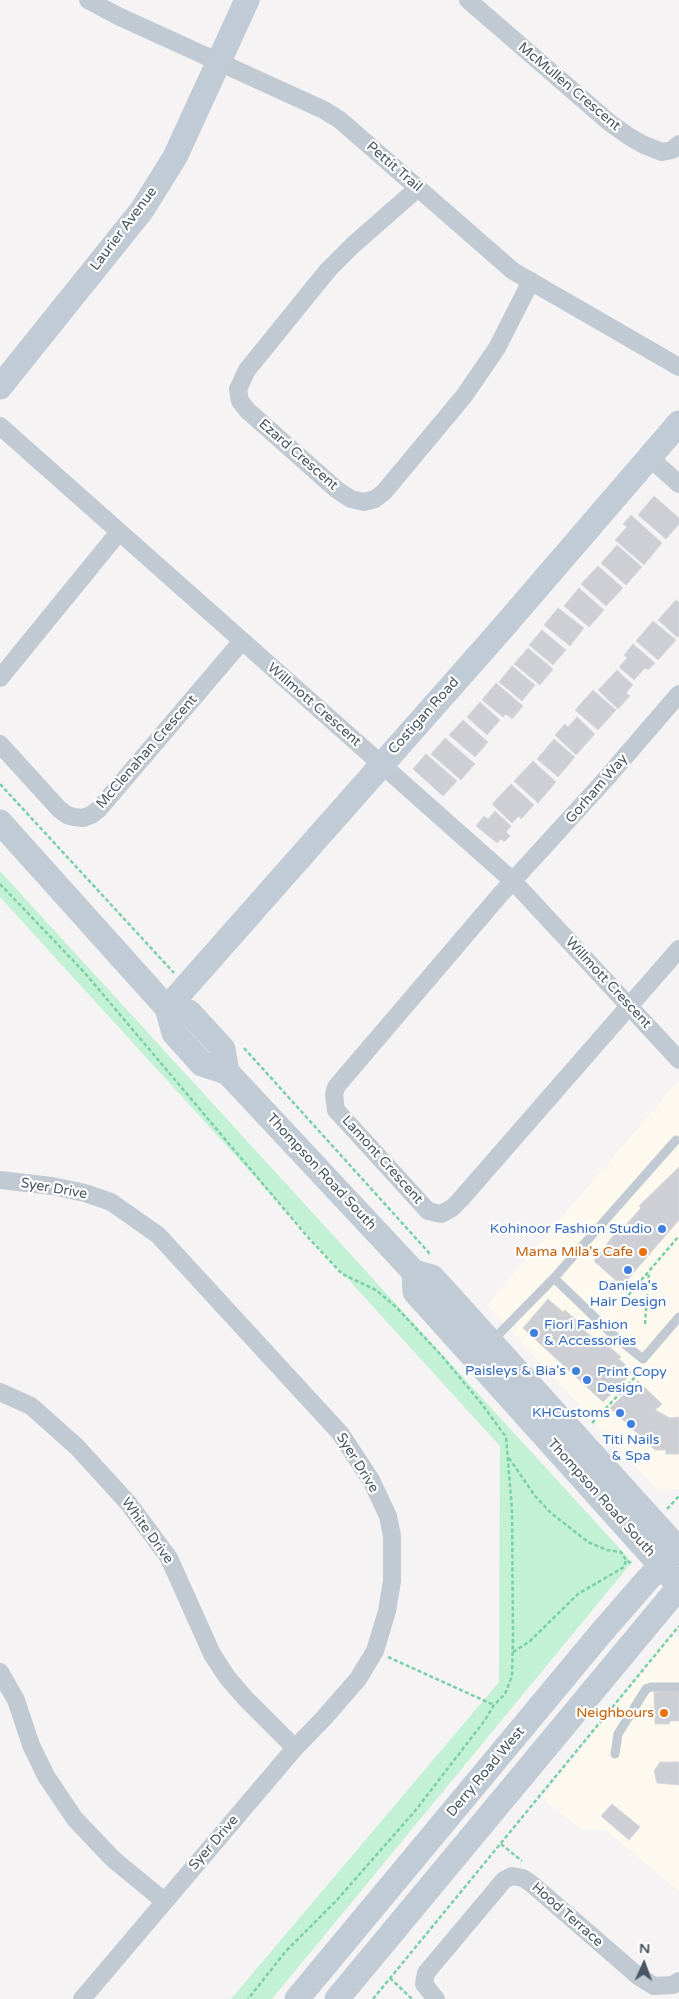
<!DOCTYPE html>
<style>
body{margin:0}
#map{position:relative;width:679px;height:1999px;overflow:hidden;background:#f5f3f3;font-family:"Varela Round",sans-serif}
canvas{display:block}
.north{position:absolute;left:619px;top:1939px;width:50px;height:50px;-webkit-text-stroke:4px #fff;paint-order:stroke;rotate:2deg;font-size:14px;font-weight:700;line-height:20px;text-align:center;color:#4a5661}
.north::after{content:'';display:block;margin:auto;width:18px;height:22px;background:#4a5661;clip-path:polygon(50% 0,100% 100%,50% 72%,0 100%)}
</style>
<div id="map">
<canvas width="679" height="1999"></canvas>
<div class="north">N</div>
</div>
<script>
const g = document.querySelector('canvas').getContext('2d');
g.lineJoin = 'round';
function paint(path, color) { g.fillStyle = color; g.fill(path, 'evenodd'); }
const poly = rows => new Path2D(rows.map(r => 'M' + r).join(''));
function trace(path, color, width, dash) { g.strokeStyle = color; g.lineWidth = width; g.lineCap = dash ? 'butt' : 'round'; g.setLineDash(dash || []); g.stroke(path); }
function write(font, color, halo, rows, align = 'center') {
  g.font = font + ' "Varela Round",sans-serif'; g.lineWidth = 4.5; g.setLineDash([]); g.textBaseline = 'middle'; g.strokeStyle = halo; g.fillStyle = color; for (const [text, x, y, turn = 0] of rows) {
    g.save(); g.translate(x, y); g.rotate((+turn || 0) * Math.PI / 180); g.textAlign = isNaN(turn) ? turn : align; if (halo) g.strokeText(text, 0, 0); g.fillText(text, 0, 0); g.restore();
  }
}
const commercial = poly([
 [679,1080,679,1489,658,1490,487,1305],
 [671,1636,679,1637,679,1891,606,1830,582,1830,542,1798]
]);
const green = poly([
 [0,871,632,1562,272,1999,231,1999,499,1682,500,1446,0,897]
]);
const building = poly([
 [654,496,679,518,679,524,666,539,638,515,654,496],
 [631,515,662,543,644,565,615,540,627,527,623,524,631,515],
 [617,545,642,567,626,585,601,563,617,545],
 [598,566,623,588,606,606,581,584,598,566],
 [579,588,604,610,589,627,564,606,579,588],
 [676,600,679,603,679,636,677,637,658,620,676,600],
 [558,608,584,628,570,646,544,625,558,608],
 [653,621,676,640,658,660,636,641,653,621],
 [542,630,566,650,553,665,529,645,542,630],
 [633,644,655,663,648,670,645,668,634,680,619,667,627,658,624,655,633,644],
 [528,648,553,669,540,685,514,664,528,648],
 [512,666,535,685,522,701,499,682,512,666],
 [617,670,633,685,626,693,630,696,618,709,598,690,617,670],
 [496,683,523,706,512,719,506,714,503,717,482,700,496,683],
 [593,690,616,710,598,730,575,710,593,690],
 [480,702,500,720,487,735,467,717,480,702],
 [577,717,595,734,576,755,555,735,565,724,568,727,577,717],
 [463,720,488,742,475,757,449,735,463,720],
 [445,738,475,764,461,780,431,754,445,738],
 [554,739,575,757,558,777,537,759,554,739],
 [426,754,457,781,443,796,413,769,426,754],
 [533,761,556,782,538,803,514,781,533,761],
 [511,784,534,805,521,819,519,816,512,823,492,804,511,784],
 [495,811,511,826,506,832,510,836,504,842,501,839,497,843,476,826,484,816,488,819,495,811],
 [679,1167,679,1220,622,1286,594,1261,615,1233,617,1235,641,1208,639,1206,679,1167],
 [548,1299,563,1312,565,1310,577,1321,575,1323,604,1347,606,1344,621,1357,619,1359,633,1372,603,1402,523,1328,548,1299],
 [638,1381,662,1404,655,1410,670,1418,679,1417,679,1454,666,1454,666,1450,655,1450,610,1408,638,1381],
 [679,1691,679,1721,670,1721,669,1724,655,1724,654,1692,679,1691],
 [660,1762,679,1762,679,1785,657,1783,654,1771,660,1762],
 [612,1804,640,1827,629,1840,601,1816,612,1804]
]);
const path = poly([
 [0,784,174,973],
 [0,884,84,972,306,1235,342,1274,376,1290,396,1307,441,1355,481,1403,506,1437,512,1510,513,1638,512,1676,505,1694,494,1705,485,1720,415,1811,336,1901,286,1951,248,1999],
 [244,1048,431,1255],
 [620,1305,679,1236],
 [645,1324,649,1272],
 [592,1423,637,1375],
 [509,1458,535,1496,551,1513,588,1542,607,1550,621,1552,626,1560,631,1563],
 [667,1509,679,1496],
 [513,1652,530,1641,578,1594,624,1567,626,1560],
 [388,1657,494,1705],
 [501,1844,522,1861],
 [390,1978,412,1999],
 [373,1999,679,1626]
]);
const lane = poly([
 [554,1278,612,1334,643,1359,679,1317],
 [492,1341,554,1278,676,1140],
 [615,1754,618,1734,646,1689,651,1687,679,1687]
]);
const street = poly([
 [88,0,118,16,324,110,340,120,513,271,679,367],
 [468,0,610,123,630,137,644,145,662,152,672,150,679,144],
 [418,188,353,245,328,270,247,370,238,389,240,401,247,410,337,490,351,499,364,502,375,499,384,492,464,396,497,348,531,281],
 [0,426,513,881,679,1060],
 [649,457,679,484],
 [0,678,119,532],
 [679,694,604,781,499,896,336,1087,334,1095,336,1110,428,1211,441,1214,452,1208,460,1200,679,949],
 [0,744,59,809,67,815,74,817,83,818,91,815,99,809,242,641],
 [0,1180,52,1186,85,1193,111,1202,158,1235,340,1433,371,1480,388,1516,392,1536,392,1581,387,1611,375,1651,358,1679,324,1718,295,1748,82,1999],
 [0,1392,31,1406,77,1447,129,1504,169,1558,212,1654,227,1677,245,1698,295,1748],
 [0,1672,16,1700,31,1745,46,1776,75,1819,113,1859,164,1901],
 [436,1999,424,1984,426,1973,504,1880,512,1876,523,1878,533,1885,638,1976,654,1986,673,1985,679,1981]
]);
const secondary = poly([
 [0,387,142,210,175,157,247,0],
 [0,822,167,1008,174,1033,202,1064,227,1072,414,1272,432,1277,679,1550],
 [167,1008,500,631,679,423],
 [167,1008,189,1012,223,1049,227,1072],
 [414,1272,415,1292,672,1578],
 [297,1999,601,1633,648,1579,679,1548],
 [337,1999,679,1587]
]);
const markers = [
 [662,1229,5,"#3f7fe0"],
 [643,1252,5,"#e8710a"],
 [628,1270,5,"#3f7fe0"],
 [534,1333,5,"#3f7fe0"],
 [576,1371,5,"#3f7fe0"],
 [587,1380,5,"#3f7fe0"],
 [620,1413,5,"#3f7fe0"],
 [631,1424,5,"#3f7fe0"],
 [664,1713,5,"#e8710a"]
];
const streetNames = [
 ["McMullen Crescent",569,87,40],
 ["Pettit Trail",394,167,41],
 ["Laurier Avenue",124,229,-53],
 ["Ezard Crescent",298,455,41],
 ["Willmott Crescent",314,705,41],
 ["Costigan Road",424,716,-48],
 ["McClenahan Crescent",147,752,-49],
 ["Gorham Way",597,789,-49],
 ["Willmott Crescent",608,983,47],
 ["Lamont Crescent",382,1160,48],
 ["Thompson Road South",321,1172,47],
 ["Syer Drive",54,1189,10],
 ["Syer Drive",357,1463,58],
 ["Thompson Road South",601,1498,48],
 ["White Drive",147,1531,54],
 ["Derry Road West",486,1772,-50],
 ["Syer Drive",214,1843,-49],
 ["Hood Terrace",567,1915,41]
];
const shopNames = [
 ["Kohinoor Fashion Studio",652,1229],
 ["Daniela's",628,1286,"center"],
 ["Hair Design",628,1302,"center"],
 ["Fiori Fashion",544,1325,"left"],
 ["& Accessories",544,1341,"left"],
 ["Paisleys & Bia's",566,1371],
 ["Print Copy",597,1372,"left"],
 ["Design",597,1388,"left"],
 ["KHCustoms",610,1413],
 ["Titi Nails",631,1440,"center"],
 ["& Spa",631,1456,"center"]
];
const foodNames = [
 ["Mama Mila's Cafe",633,1252],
 ["Neighbours",654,1713]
];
paint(commercial, '#fdf9ef');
paint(green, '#c3f1d5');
paint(building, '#cdcfd5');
trace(building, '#d7d9de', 1);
trace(path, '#7ad0a6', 2.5, [4, 2.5]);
trace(lane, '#c1cad2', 9);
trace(street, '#c1cad2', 18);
trace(secondary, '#c1cbd6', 25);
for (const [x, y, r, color] of markers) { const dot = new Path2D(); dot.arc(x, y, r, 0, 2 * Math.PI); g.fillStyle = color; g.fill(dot); trace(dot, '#fff', 2); }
write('14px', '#4a5661', '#fff', streetNames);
write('14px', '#366cbe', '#fff', shopNames, 'right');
write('14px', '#c56008', '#fff', foodNames, 'right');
</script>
